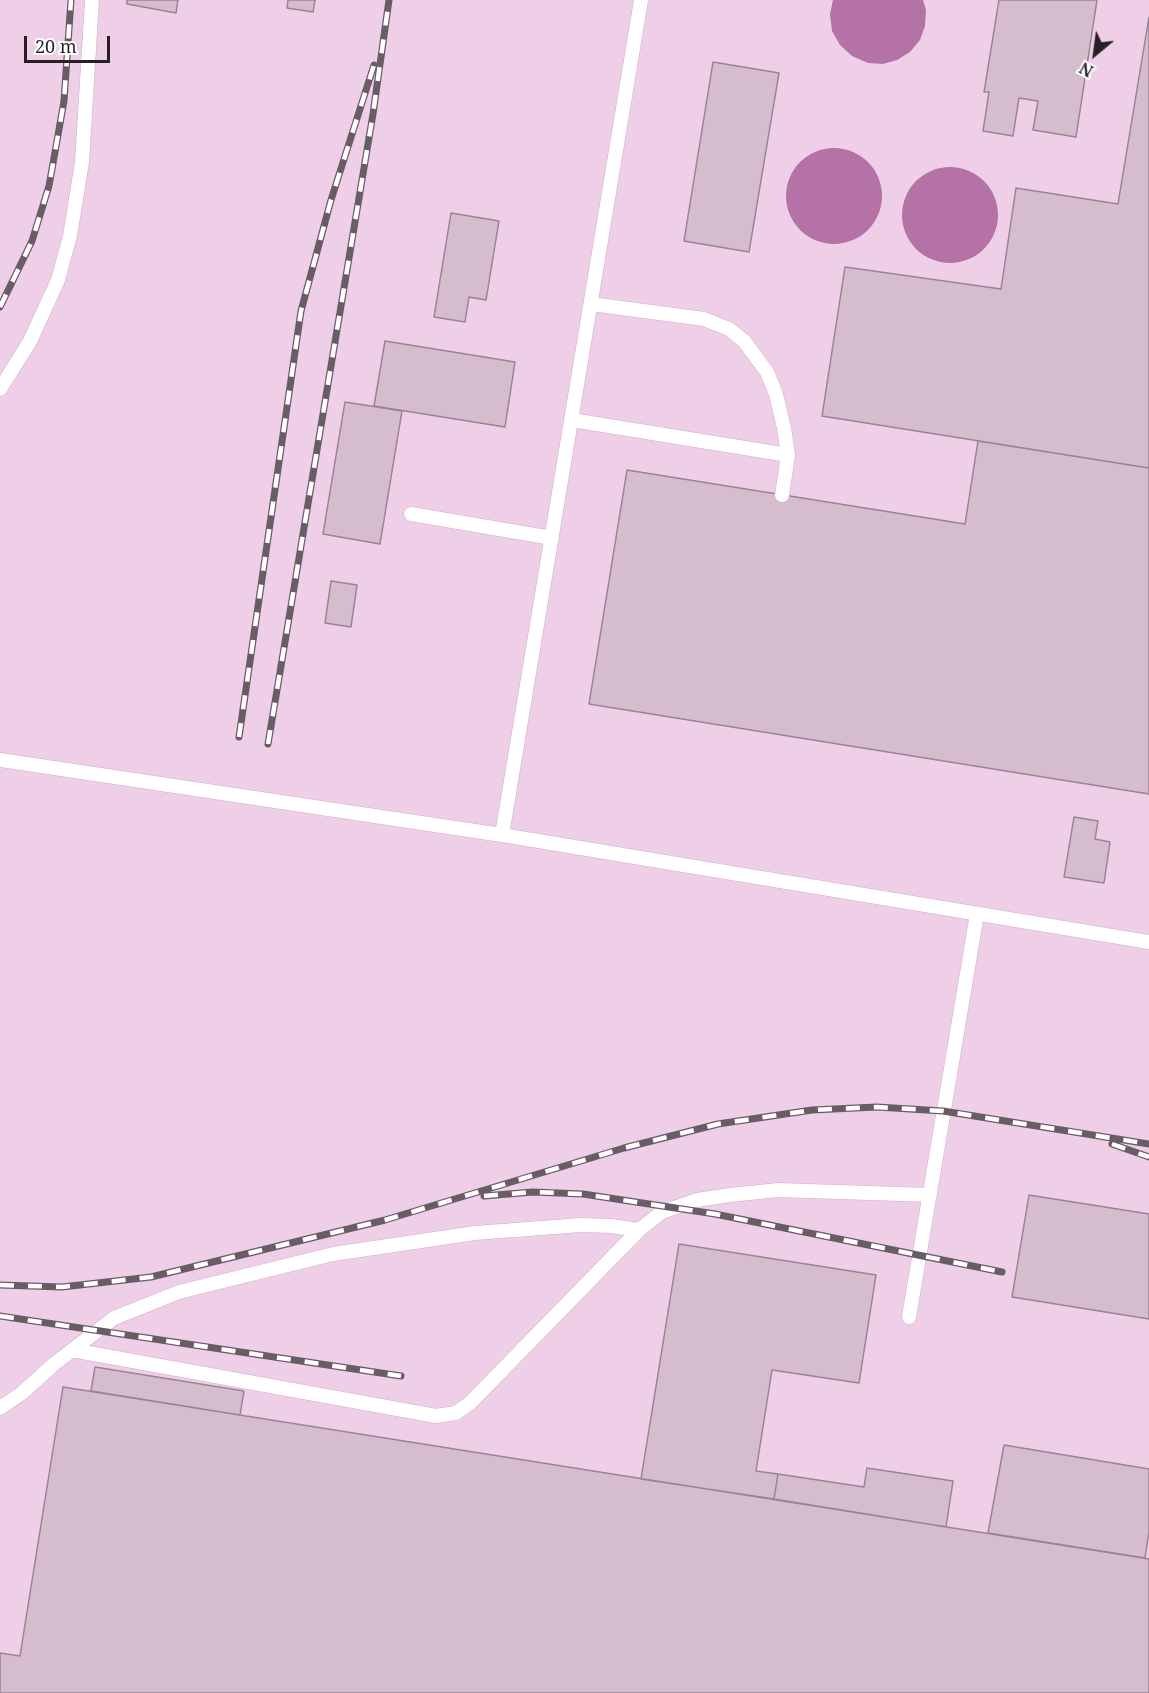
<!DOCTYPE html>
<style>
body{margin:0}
#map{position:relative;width:1149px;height:1693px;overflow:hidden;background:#f5dcee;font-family:"Noto Serif",serif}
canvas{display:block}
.north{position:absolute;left:1065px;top:24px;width:60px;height:60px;-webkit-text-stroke:4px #fff;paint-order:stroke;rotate:209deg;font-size:16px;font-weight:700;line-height:24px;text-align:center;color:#281f25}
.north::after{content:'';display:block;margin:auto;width:21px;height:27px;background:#281f25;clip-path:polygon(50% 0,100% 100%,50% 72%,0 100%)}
.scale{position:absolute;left:24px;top:36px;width:86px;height:27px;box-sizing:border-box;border:3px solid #281f25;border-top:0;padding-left:8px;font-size:18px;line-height:21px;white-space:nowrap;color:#281f25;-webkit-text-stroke:4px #fff;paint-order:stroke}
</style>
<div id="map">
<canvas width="1149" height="1693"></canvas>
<div class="north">N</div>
<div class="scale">20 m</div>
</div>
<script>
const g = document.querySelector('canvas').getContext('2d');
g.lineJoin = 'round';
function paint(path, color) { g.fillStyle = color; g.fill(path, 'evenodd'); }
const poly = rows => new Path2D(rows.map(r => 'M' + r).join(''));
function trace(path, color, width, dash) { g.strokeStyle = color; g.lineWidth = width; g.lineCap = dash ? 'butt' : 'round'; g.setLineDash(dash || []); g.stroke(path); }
const built = poly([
 [0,0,1149,0,1149,1693,0,1693]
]);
const water = poly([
 [833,0,923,0,926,10,925,26,920,40,910,52,897,60,883,64,868,63,852,56,840,45,832,31,830,14],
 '786 196a48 48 0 1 1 96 0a48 48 0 1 1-96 0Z',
 '902 215a48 48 0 1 1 96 0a48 48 0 1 1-96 0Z'
]);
const building = poly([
 [127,0,178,0,176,13,127,4,127,0],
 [288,0,315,0,313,12,287,8,288,0],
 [999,0,1097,0,1076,137,1033,130,1038,101,1019,98,1013,136,983,131,989,92,984,92,999,0],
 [1149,17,1149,468,822,416,845,267,1001,289,1016,188,1118,204,1149,17],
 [713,62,779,73,749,252,684,241,713,62],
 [451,213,499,221,486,300,469,297,465,322,434,317,451,213],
 [385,341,515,362,505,427,374,406,385,341],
 [345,402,402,411,380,544,323,534,345,402],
 [978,441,1149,468,1149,794,589,704,627,470,965,524,978,441],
 [331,581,357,585,351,627,325,623,331,581],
 [1074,817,1098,821,1095,839,1110,842,1104,883,1064,877,1074,817],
 [1029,1195,1149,1214,1149,1319,1012,1297,1029,1195],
 [679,1244,876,1275,859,1383,772,1370,756,1471,778,1474,774,1499,641,1479,679,1244],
 [95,1367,244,1391,240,1415,91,1391,95,1367],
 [63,1387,1149,1559,1149,1693,0,1693,0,1653,20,1656,63,1387],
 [1004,1445,1149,1469,1149,1532,1145,1558,988,1533,1004,1445],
 [867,1468,953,1481,946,1527,774,1499,778,1474,864,1487,867,1468]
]);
const service = poly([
 [591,304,704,319,729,329,744,341,767,372,776,394,784,428,788,455,782,495],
 [0,389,30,341,58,280,70,236,82,162,92,0],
 [572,420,788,455],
 [411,514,552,538],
 [0,760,502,835,1149,942],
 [502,835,641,0],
 [909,1317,977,914],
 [72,1350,436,1416,456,1413,470,1403,639,1230,662,1212,697,1200,730,1195,778,1190,930,1195],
 [0,1408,22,1393,54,1364,114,1318,179,1292,333,1254,475,1233,581,1225,611,1226,639,1230]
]);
const rail = poly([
 [0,307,32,241,49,186,64,101,71,0],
 [239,737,301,311,331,200,374,65],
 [268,744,373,114,389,0],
 [1112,1144,1149,1157],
 [484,1196,533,1192,583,1194,715,1214,1002,1272],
 [0,1285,62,1287,151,1277,385,1220,624,1148,718,1124,812,1110,877,1107,943,1111,1149,1144],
 [0,1316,401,1376]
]);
paint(built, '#efcfe7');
paint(water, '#b572a6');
paint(building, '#d5bdce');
trace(building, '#9a8394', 1.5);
trace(service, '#c9b1c3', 15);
trace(service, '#fff', 14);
trace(rail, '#6a5c66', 7);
trace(rail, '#fff', 4.5, [14]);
</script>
